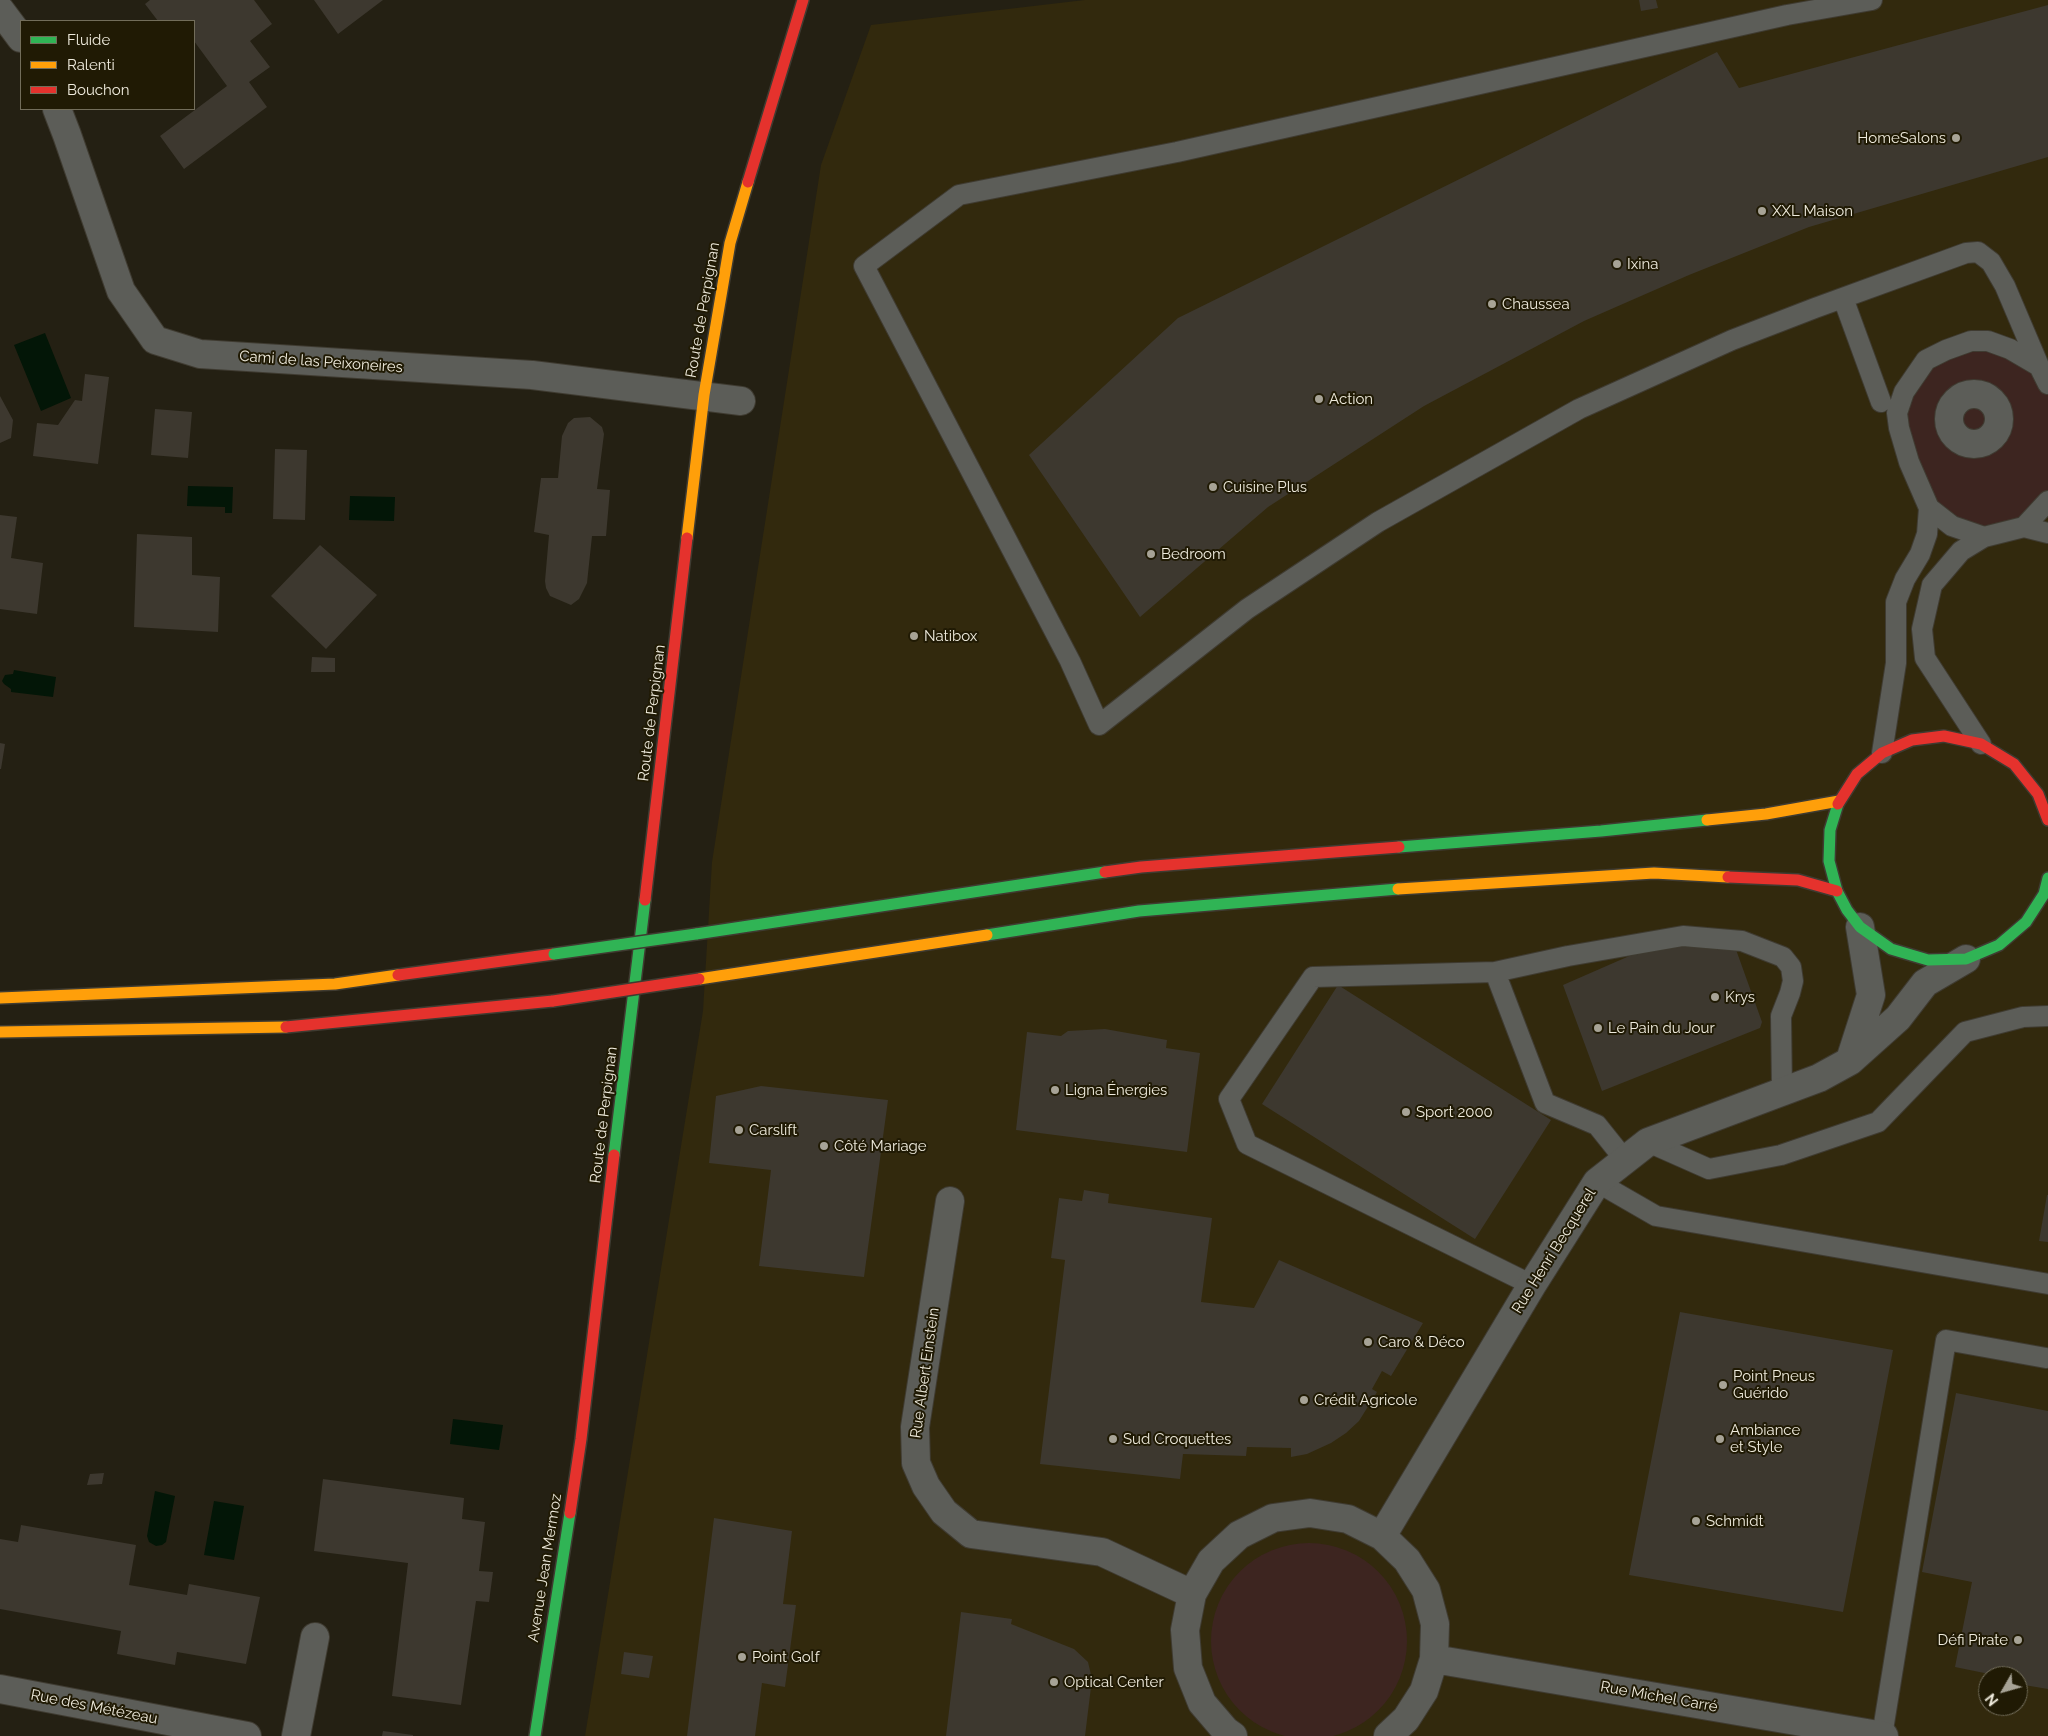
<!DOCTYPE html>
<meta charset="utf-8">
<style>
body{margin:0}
#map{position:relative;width:2048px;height:1736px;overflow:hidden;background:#242013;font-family:Raleway,sans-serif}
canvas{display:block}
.legend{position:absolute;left:20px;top:20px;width:175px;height:90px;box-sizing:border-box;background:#201a04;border:1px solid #726d5a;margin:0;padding:6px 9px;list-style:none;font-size:15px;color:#eeeadc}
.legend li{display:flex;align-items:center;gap:10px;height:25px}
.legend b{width:25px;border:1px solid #726d5a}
.north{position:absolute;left:1978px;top:1666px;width:50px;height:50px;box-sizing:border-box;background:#201a04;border:1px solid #726d5a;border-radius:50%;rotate:232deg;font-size:14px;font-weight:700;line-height:20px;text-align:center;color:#eeeadc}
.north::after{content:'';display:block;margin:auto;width:18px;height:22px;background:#a7a396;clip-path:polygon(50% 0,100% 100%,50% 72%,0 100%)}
</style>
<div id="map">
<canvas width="2048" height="1736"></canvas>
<ul class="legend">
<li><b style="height:6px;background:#30b455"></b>Fluide</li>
<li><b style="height:6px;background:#ff9f0a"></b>Ralenti</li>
<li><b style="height:6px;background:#e5322d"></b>Bouchon</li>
</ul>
<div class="north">N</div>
</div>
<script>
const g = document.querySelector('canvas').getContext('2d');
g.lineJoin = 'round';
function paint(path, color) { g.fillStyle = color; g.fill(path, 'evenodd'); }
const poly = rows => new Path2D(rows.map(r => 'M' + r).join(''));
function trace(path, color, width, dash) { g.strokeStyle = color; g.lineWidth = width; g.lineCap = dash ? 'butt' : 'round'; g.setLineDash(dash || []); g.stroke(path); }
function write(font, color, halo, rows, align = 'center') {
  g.font = font + ' Raleway,sans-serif'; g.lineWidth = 4; g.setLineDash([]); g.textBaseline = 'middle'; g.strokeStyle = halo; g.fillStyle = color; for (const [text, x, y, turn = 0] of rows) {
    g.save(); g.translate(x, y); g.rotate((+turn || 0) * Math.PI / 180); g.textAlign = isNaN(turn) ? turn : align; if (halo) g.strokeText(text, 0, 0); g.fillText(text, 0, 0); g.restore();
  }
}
const built = poly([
 [1085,0,2048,0,2048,1736,585,1736,703,1011,712,862,821,165,871,25],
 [1988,1676,2018,1676,2018,1706,1988,1706]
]);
const green = poly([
 [1988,341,2048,384,2048,501,1984,537,1952,526,1909,462,1904,392,1926,360],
 '1211 1641a98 98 0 1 1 196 0a98 98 0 1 1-196 0Z'
]);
const water = poly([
 [45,333,71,398,41,411,14,345],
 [188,486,233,487,232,513,225,513,225,507,187,506],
 [350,496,395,497,394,521,349,520],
 [14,670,56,677,53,697,11,692,11,689,4,684,2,681,5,675,13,674],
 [453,1419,503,1425,499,1450,450,1444],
 [155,1491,175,1496,166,1542,162,1545,156,1546,149,1542,147,1536],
 [214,1501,244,1506,234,1560,204,1555]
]);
const building = poly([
 [150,0,254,0,272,24,250,41,270,67,249,82,267,107,184,169,160,136,227,86,194,41,194,21,158,21,145,4],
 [314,0,383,0,338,34],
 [1639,0,1656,0,1658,8,1641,11],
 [2048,5,2048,157,1809,227,1689,275,1584,321,1424,406,1268,507,1140,617,1029,455,1178,318,1717,52,1739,88],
 [85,374,109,377,98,464,33,456,37,423,58,425,75,400,82,401],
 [0,396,13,420,11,438,0,443],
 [155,409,192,412,188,458,151,455],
 [590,417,602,427,604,434,597,489,610,490,606,536,592,536,587,583,579,599,571,605,550,596,546,588,545,581,549,535,534,532,541,478,558,478,562,436,568,423,574,418],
 [275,449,307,450,305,520,273,519],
 [0,515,17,517,11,558,43,563,37,614,0,609],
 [137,534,192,537,192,575,220,577,218,632,134,627],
 [320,545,377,595,326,649,271,596],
 [312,657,335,658,335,672,311,672],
 [0,743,5,744,1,769,0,769],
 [1659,943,1734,944,1762,1022,1760,1028,1602,1091,1563,985],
 [1338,985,1551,1120,1475,1239,1262,1104],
 [1105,1029,1167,1040,1166,1048,1200,1053,1187,1152,1016,1130,1027,1032,1061,1036,1068,1031],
 [761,1086,888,1100,864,1277,759,1266,771,1170,709,1163,716,1096],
 [1084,1190,1109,1194,1108,1203,1212,1218,1201,1302,1254,1308,1279,1260,1423,1323,1391,1376,1382,1371,1372,1389,1377,1392,1359,1421,1346,1433,1331,1443,1307,1454,1291,1457,1291,1448,1247,1447,1246,1456,1183,1454,1180,1479,1040,1464,1065,1260,1051,1258,1059,1198,1082,1201],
 [2047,1195,2048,1195,2048,1242,2039,1241],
 [1680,1312,1893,1350,1843,1612,1629,1575],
 [1956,1393,2048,1411,2048,1689,2018,1684,2018,1676,1999,1676,1955,1667,1972,1582,1922,1572],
 [104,1473,102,1484,87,1485,90,1474],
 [323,1479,464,1498,462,1519,485,1522,479,1571,493,1572,489,1602,476,1601,461,1705,392,1696,408,1563,314,1551],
 [714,1518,792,1531,783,1604,796,1605,785,1687,762,1683,755,1736,687,1736],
 [21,1525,136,1545,129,1585,187,1595,189,1584,260,1597,246,1664,177,1652,175,1665,117,1654,121,1631,0,1609,0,1539,18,1542],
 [961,1612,1012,1619,1011,1624,1074,1649,1088,1662,1092,1679,1085,1736,946,1736],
 [624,1652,653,1656,649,1678,621,1674],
 [383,1731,413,1735,413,1736,382,1736]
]);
const lane = poly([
 [1872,0,1787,15,1177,152,959,195,864,266,1070,661,1099,725,1247,609,1378,522,1579,409,1732,340,1815,308,1966,253,1978,252,1991,262,2005,286,2039,366],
 [1843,298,1881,402],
 [2024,527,2048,501],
 [1984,537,1952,526,1929,508,1909,462,1899,428,1897,413,1904,392,1926,360,1946,350,1971,341,1988,341,2010,349,2039,366,2048,384],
 [1981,744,1925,658,1922,629,1932,585,1961,551,1984,537,2024,527,2048,533],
 [1882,753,1896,663,1896,602,1905,579,1920,554,1927,534,1929,508],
 [1495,972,1545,1103,1597,1125,1625,1160],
 [1648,1142,1709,1169,1781,1155,1878,1122,1965,1032,2023,1017,2048,1016],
 [1597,1182,1656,1216,2048,1284],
 [1532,1285,1247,1144,1229,1099,1313,977,1495,972,1568,956,1683,936,1742,941,1783,957,1791,967,1793,981,1790,993,1781,1016,1782,1091],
 [1882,1736,1946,1340,2046,1358]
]);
const street = poly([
 [0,10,21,38],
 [57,109,67,135,121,291,155,340,200,354,532,375,741,401],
 '1949 419a25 25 0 1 1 50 0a25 25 0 1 1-50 0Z',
 [1850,1060,1871,995,1860,927],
 [950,1201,915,1427,916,1463,926,1486,944,1512,971,1534,1102,1552,1192,1594],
 [1382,1536,1532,1285,1597,1182,1648,1142,1819,1078,1850,1061,1898,1018,1925,983,1966,959],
 [1434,1659,1884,1736],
 [0,1689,247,1736],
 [296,1736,315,1637],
 [1233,1736,1226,1731,1202,1703,1188,1668,1185,1630,1192,1594,1211,1561,1239,1535,1273,1518,1310,1513,1348,1519,1382,1536,1407,1560,1426,1590,1435,1624,1434,1659,1424,1691,1406,1719,1388,1736]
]);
const fast = poly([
 [1838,804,1830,830,1829,861,1837,891,1847,910,1860,927,1891,949,1928,960,1966,959,1999,945,2026,922,2044,894,2048,878],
 [1399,847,1601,831,1707,820],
 [696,934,1105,872],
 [987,935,1139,911,1398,889],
 [614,1155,645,900],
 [535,1736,570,1513]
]);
const slow = poly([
 [687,538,704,395,730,243,748,182],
 [1707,820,1766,814,1839,801],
 [1398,889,1654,873,1728,877],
 [699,979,987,935],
 [0,998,335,984,398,975],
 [0,1032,286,1027]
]);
const jam = poly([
 [748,182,803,0],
 [1838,804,1857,774,1882,753,1912,740,1944,736,1981,744,2014,764,2038,794,2048,820],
 [1105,872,1141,867,1399,847],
 [1728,877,1798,880,1837,891],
 [645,900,687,538],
 [398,975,554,954],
 [286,1027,553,1001],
 [570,1513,581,1439,614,1155]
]);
const fastBridge = poly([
 [554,954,696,934]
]);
const jamBridge = poly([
 [553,1001,699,979]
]);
const markers = [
 [1956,138,5,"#a7a396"],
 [1762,211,5,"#a7a396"],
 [1617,264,5,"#a7a396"],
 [1492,304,5,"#a7a396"],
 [1319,399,5,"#a7a396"],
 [1213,487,5,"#a7a396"],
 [1151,554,5,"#a7a396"],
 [914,636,5,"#a7a396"],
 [1715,997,5,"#a7a396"],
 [1598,1028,5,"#a7a396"],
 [1055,1090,5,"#a7a396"],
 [1406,1112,5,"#a7a396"],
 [739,1130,5,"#a7a396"],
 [824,1146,5,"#a7a396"],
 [1368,1342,5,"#a7a396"],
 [1723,1385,5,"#a7a396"],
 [1304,1400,5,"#a7a396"],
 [1113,1439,5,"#a7a396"],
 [1720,1439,5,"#a7a396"],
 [1696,1521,5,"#a7a396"],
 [2018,1640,5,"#a7a396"],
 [742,1657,5,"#a7a396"],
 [1054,1682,5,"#a7a396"]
];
const poiNames = [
 ["HomeSalons",1946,138,"right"],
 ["XXL Maison",1772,211],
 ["Ixina",1627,264],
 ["Chaussea",1502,304],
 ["Action",1329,399],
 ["Cuisine Plus",1223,487],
 ["Bedroom",1161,554],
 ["Natibox",924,636],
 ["Krys",1725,997],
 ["Le Pain du Jour",1608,1028],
 ["Ligna Énergies",1065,1090],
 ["Sport 2000",1416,1112],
 ["Carslift",749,1130],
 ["Côté Mariage",834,1146],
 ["Caro & Déco",1378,1342],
 ["Point Pneus",1733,1376],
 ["Guérido",1733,1393],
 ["Crédit Agricole",1314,1400],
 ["Ambiance",1730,1430],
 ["et Style",1730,1447],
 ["Sud Croquettes",1123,1439],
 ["Schmidt",1706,1521],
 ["Défi Pirate",2008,1640,"right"],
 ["Point Golf",752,1657],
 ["Optical Center",1064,1682]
];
const streetNames = [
 ["Route de Perpignan",703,310,-80],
 ["Cami de las Peixoneires",321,362,4],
 ["Route de Perpignan",652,713,-83],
 ["Route de Perpignan",604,1115,-83],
 ["Rue Henri Becquerel",1554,1251,-58],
 ["Rue Albert Einstein",925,1373,-82],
 ["Avenue Jean Mermoz",545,1568,-81],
 ["Rue Michel Carré",1659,1697,10],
 ["Rue des Métézeau",94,1707,11]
];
paint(built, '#32290d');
paint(green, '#3d2520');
paint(water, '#031607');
paint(building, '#3d382f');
trace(lane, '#3f3b31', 22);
trace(street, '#3f3b31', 30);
trace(fast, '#3f3b31', 14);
trace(slow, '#3f3b31', 14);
trace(jam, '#3f3b31', 14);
trace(lane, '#5c5d58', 20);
trace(street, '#5c5d58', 28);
trace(fast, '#30b455', 11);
trace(slow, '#ff9f0a', 11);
trace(jam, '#e5322d', 11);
trace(fastBridge, '#3f3b31', 14, []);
trace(jamBridge, '#3f3b31', 14, []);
trace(fastBridge, '#30b455', 11);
trace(jamBridge, '#e5322d', 11);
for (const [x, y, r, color] of markers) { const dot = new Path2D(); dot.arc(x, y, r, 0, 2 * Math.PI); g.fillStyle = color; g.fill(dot); trace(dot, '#201a04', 2); }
write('15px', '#eeeadc', '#201a04', poiNames, 'left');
write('15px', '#eeeadc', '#201a04', streetNames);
</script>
